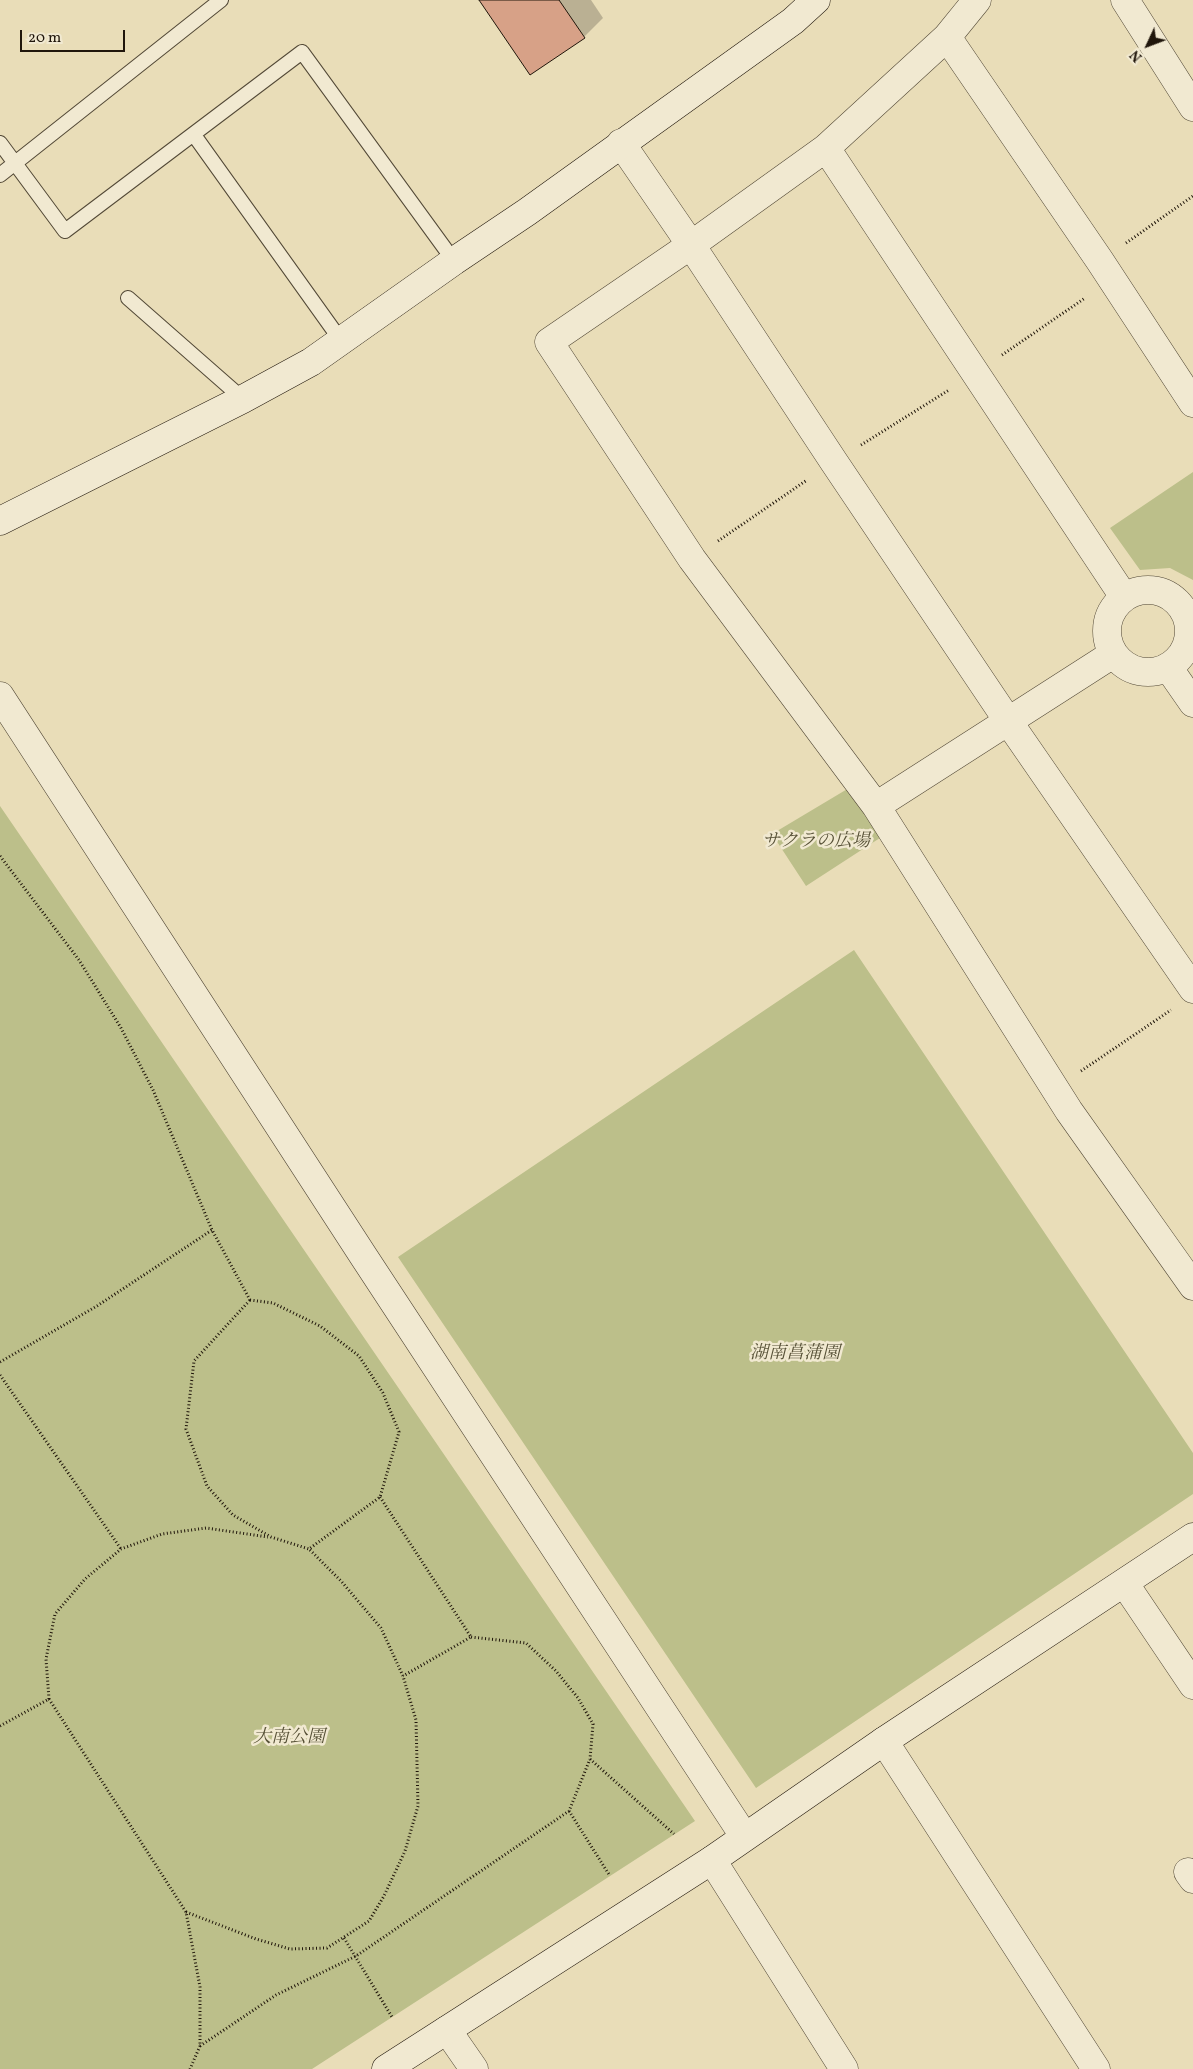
<!DOCTYPE html>
<meta charset="utf-8">
<style>
body{margin:0}
#map{position:relative;width:1193px;height:2069px;overflow:hidden;background:#e9ddb8;font-family:Vollkorn,serif}
canvas{display:block}
.north{position:absolute;left:1123px;top:20px;width:50px;height:50px;-webkit-text-stroke:4px #f1e9d1;paint-order:stroke;rotate:227deg;font-size:14px;font-weight:700;line-height:20px;text-align:center;color:#20160b}
.north::after{content:'';display:block;margin:auto;width:18px;height:22px;background:#20160b;clip-path:polygon(50% 0,100% 100%,50% 72%,0 100%)}
.scale{position:absolute;left:20px;top:30px;width:105px;height:22px;box-sizing:border-box;border:2px solid #20160b;border-top:0;padding-left:6px;font-size:15px;line-height:18px;white-space:nowrap;color:#20160b;-webkit-text-stroke:4px #f1e9d1;paint-order:stroke}
</style>
<div id="map">
<canvas width="1193" height="2069"></canvas>
<div class="north">N</div>
<div class="scale">20 m</div>
</div>
<script>
const g = document.querySelector('canvas').getContext('2d');
g.lineJoin = 'round';
function paint(path, color) { g.fillStyle = color; g.fill(path, 'evenodd'); }
const poly = rows => new Path2D(rows.map(r => 'M' + r).join(''));
function trace(path, color, width, dash) { g.strokeStyle = color; g.lineWidth = width; g.lineCap = dash ? 'butt' : 'round'; g.setLineDash(dash || []); g.stroke(path); }
function write(font, color, halo, rows, align = 'center') {
  g.font = font + ' Vollkorn,"Noto Serif JP",serif'; g.lineWidth = 5; g.setLineDash([]); g.textBaseline = 'middle'; g.strokeStyle = halo; g.fillStyle = color; for (const [text, x, y, turn = 0] of rows) {
    g.save(); g.translate(x, y); g.rotate((+turn || 0) * Math.PI / 180); g.textAlign = isNaN(turn) ? turn : align; if (halo) g.strokeText(text, 0, 0); g.fillText(text, 0, 0); g.restore();
  }
}
const green = poly([
 [1193,472,1193,580,1170,568,1140,570,1110,528],
 [849,788,883,836,806,886,772,834],
 [0,806,695,1821,312,2069,0,2069],
 [854,950,1193,1453,1193,1494,756,1788,398,1257]
]);
const shadow = poly([
 [480,0,591,0,603,18,584,37]
]);
const building = poly([
 [479,0,559,0,585,38,530,75,479,0]
]);
const path = poly([
 [1126,243,1193,196],
 [1002,355,1085,298],
 [861,445,949,390],
 [718,541,807,480],
 [0,856,79,960,121,1028,153,1090,212,1230,250,1300],
 [1081,1071,1171,1010],
 [250,1300,273,1303,320,1326,359,1356,383,1393,399,1432,380,1497,309,1549,271,1537,233,1515,207,1486,186,1429,194,1361,250,1300],
 [0,1362,97,1306,212,1230],
 [0,1375,121,1549],
 [380,1497,471,1637,403,1676],
 [49,1699,46,1659,55,1614,85,1579,121,1549,162,1534,206,1528,268,1537],
 [0,1726,49,1699,186,1912,200,1987,200,2046,190,2069],
 [590,1759,674,1834],
 [569,1811,610,1876],
 [186,1912,256,1939,290,1949,327,1948,369,1921,384,1896,405,1851,418,1806,416,1720,403,1676,381,1628,341,1581,309,1549],
 [344,1938,392,2017],
 [200,2046,276,1995,356,1956,569,1811,590,1759,593,1724,578,1698,556,1671,526,1643,471,1637]
]);
const lane = poly([
 [194,135,342,342],
 [0,143,65,231,302,52,454,261],
 [0,175,221,0],
 [128,298,243,399]
]);
const street = poly([
 [977,0,947,37,826,148,691,245,549,342,692,559,876,806,1069,1111,1193,1286],
 [1125,0,1193,107],
 [947,37,1100,261,1193,403],
 [621,143,691,245,834,462,1008,721,1193,989],
 [826,148,1124,597],
 '1107 631a41 41 0 1 1 82 0a41 41 0 1 1-82 0Z',
 [1168,667,1193,703],
 [0,696,364,1257,744,1836],
 [876,806,1113,654],
 [1125,1584,1193,1685],
 [884,1741,1096,2069],
 [712,1860,844,2069],
 [1188,1872,1193,1879],
 [447,2030,474,2069]
]);
const secondary = poly([
 [0,521,243,399,311,362,454,261,527,212,793,21,816,0],
 [386,2069,712,1860,884,1741,1193,1537]
]);
const parkNames = [
 ["サクラの広場",816,843],
 ["湖南菖蒲園",795,1355],
 ["大南公園",289,1739]
];
paint(green, '#bcbf8a');
paint(shadow, '#0003');
paint(building, '#d7a187');
trace(building, '#20160b', 1);
trace(lane, '#524836', 16);
trace(street, '#524836', 29);
trace(secondary, '#20160b', 29);
trace(path, '#20160b', 3, [1, 2.5]);
trace(lane, '#f1e9d1', 14);
trace(street, '#f1e9d1', 28);
trace(secondary, '#f1e9d1', 28);
write('italic 18px', '#575137', '#f1e9d1', parkNames);
</script>
